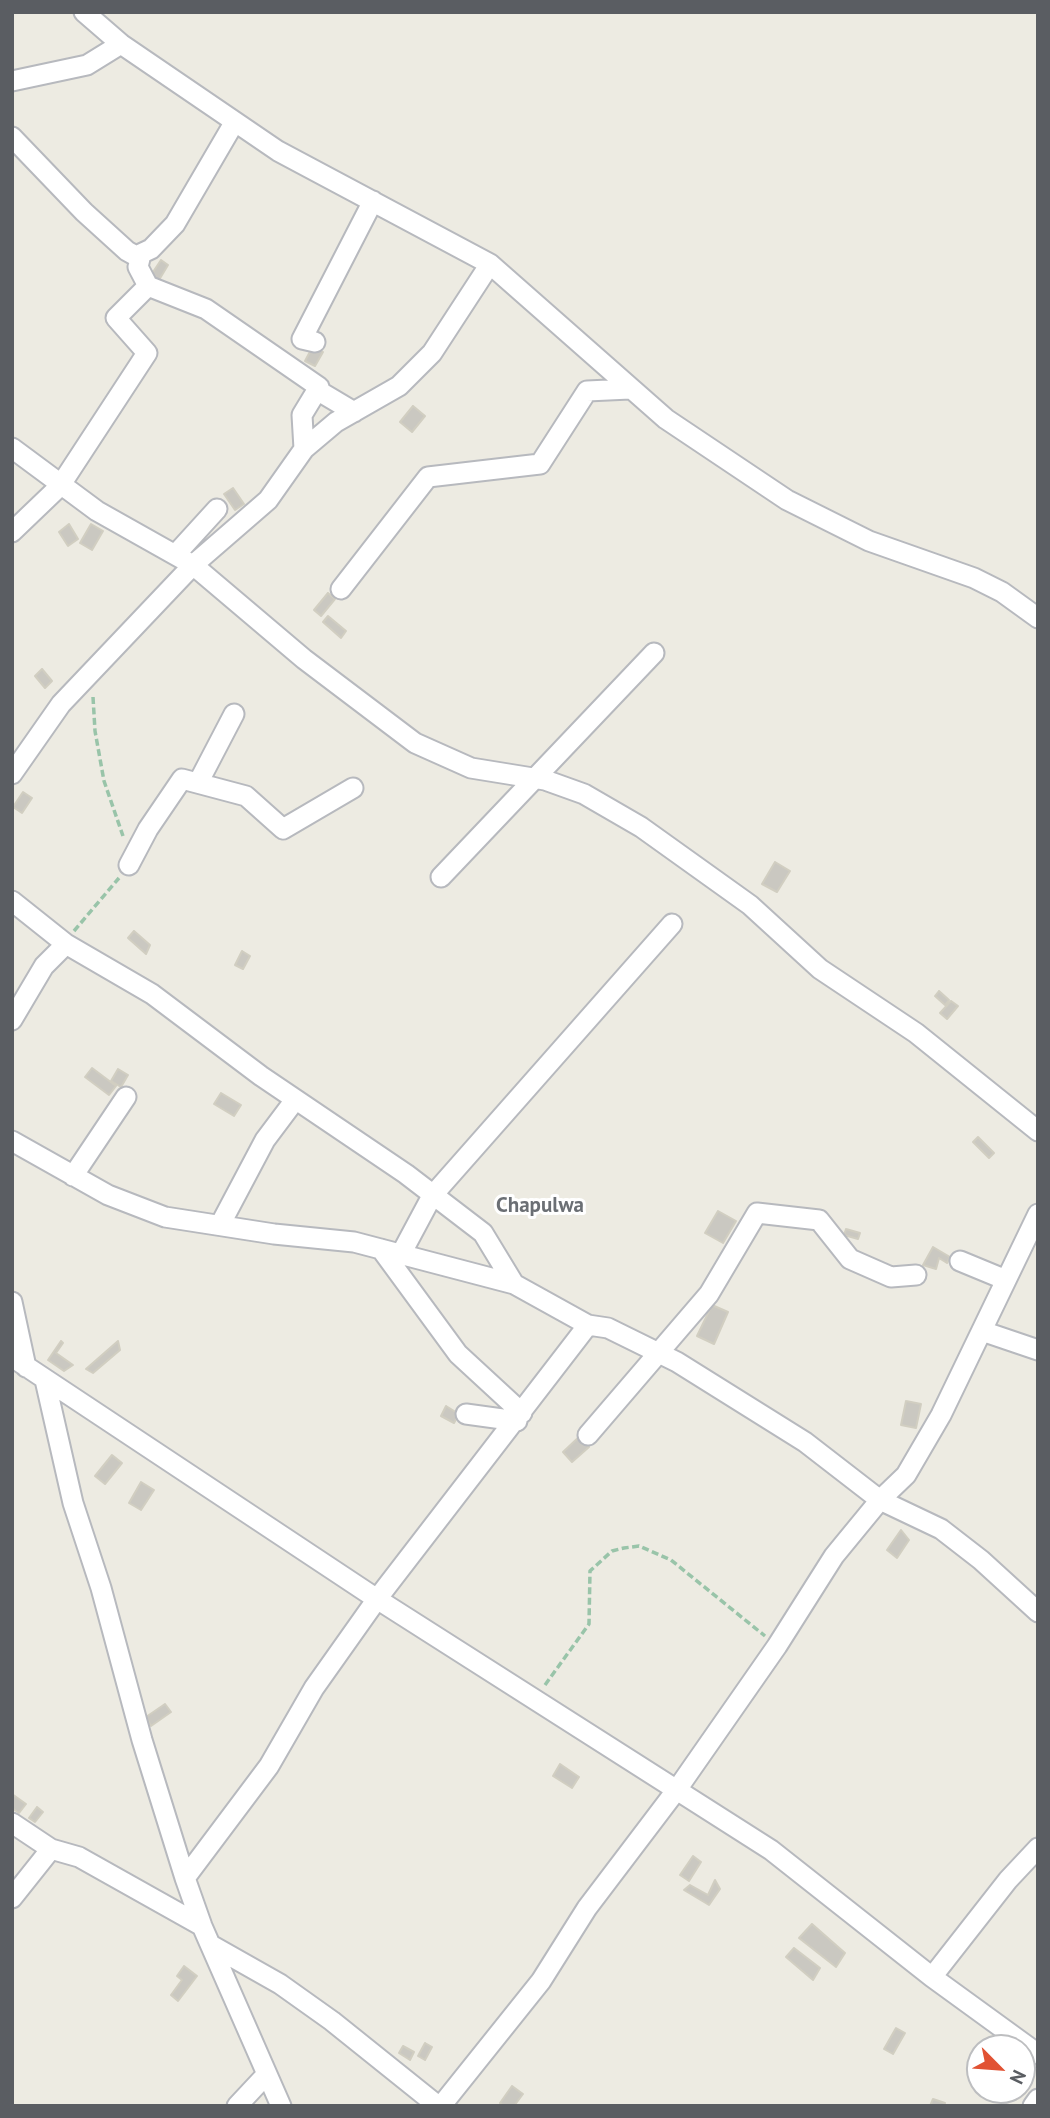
<!DOCTYPE html>
<style>
body{margin:0}
#map{position:relative;width:1050px;height:2118px;overflow:hidden;background:#edebe2;font-family:"PT Sans",sans-serif}
canvas{display:block}
.frame{position:absolute;inset:0;border:14px solid #5a5d62;pointer-events:none}
.north{position:absolute;left:966px;top:2034px;width:70px;height:70px;box-sizing:border-box;background:#fff;border:2px solid #bdbec0;border-radius:50%;rotate:115deg;font-size:19px;font-weight:700;line-height:28px;text-align:center;color:#5a5d62}
.north::after{content:'';display:block;margin:auto;width:24px;height:32px;background:#e15233;clip-path:polygon(50% 0,100% 100%,50% 72%,0 100%)}
</style>
<div id="map">
<canvas width="1050" height="2118"></canvas>
<div class="frame"></div>
<div class="north">N</div>
</div>
<script>
const g = document.querySelector('canvas').getContext('2d');
g.lineJoin = 'round';
function paint(path, color) { g.fillStyle = color; g.fill(path, 'evenodd'); }
const poly = rows => new Path2D(rows.map(r => 'M' + r).join(''));
function trace(path, color, width, dash) { g.strokeStyle = color; g.lineWidth = width; g.lineCap = dash ? 'butt' : 'round'; g.setLineDash(dash || []); g.stroke(path); }
function write(font, color, halo, rows, align = 'center') {
  g.font = font + ' "PT Sans",sans-serif'; g.lineWidth = 6; g.setLineDash([]); g.textBaseline = 'middle'; g.strokeStyle = halo; g.fillStyle = color; for (const [text, x, y, turn = 0] of rows) {
    g.save(); g.translate(x, y); g.rotate((+turn || 0) * Math.PI / 180); g.textAlign = isNaN(turn) ? turn : align; if (halo) g.strokeText(text, 0, 0); g.fillText(text, 0, 0); g.restore();
  }
}
const building = poly([
 [161,260,168,265,159,280,151,275,161,260],
 [313,346,323,352,315,366,305,361,313,346],
 [413,406,425,416,412,432,400,422,413,406],
 [233,488,244,504,235,510,224,494,233,488],
 [69,524,78,539,68,546,59,532,69,524],
 [91,524,103,531,92,550,80,543,91,524],
 [328,593,335,599,321,616,314,610,328,593],
 [328,616,346,631,341,638,323,622,328,616],
 [42,669,52,681,45,688,35,676,42,669],
 [23,792,32,798,22,813,13,807,23,792],
 [775,862,790,871,777,892,762,884,775,862],
 [134,931,150,945,146,954,128,938,134,931],
 [242,951,250,956,243,969,235,965,242,951],
 [939,991,949,1000,945,1005,935,996,939,991],
 [951,1001,958,1006,947,1019,940,1013,951,1001],
 [92,1068,116,1086,109,1095,85,1077,92,1068],
 [118,1069,128,1075,121,1087,111,1081,118,1069],
 [221,1093,241,1105,234,1116,214,1104,221,1093],
 [978,1137,994,1153,989,1158,973,1142,978,1137],
 [718,1211,736,1221,723,1243,705,1233,718,1211],
 [846,1229,860,1233,858,1239,844,1235,846,1229],
 [933,1247,950,1257,947,1263,939,1258,936,1269,923,1265,933,1247],
 [712,1305,728,1312,714,1344,697,1336,712,1305],
 [61,1341,63,1343,56,1353,73,1365,64,1371,48,1360,61,1341],
 [118,1341,120,1350,93,1373,86,1369,118,1341],
 [906,1401,921,1404,916,1428,901,1425,906,1401],
 [446,1406,459,1414,454,1423,441,1416,446,1406],
 [580,1436,589,1447,572,1462,563,1452,580,1436],
 [112,1455,122,1463,105,1484,95,1476,112,1455],
 [141,1482,154,1490,141,1510,129,1503,141,1482],
 [901,1530,909,1540,897,1558,887,1550,901,1530],
 [165,1704,171,1712,151,1726,146,1717,165,1704],
 [560,1764,579,1777,572,1788,553,1776,560,1764],
 [12,1794,26,1804,19,1813,12,1808,12,1794],
 [37,1807,43,1812,35,1822,29,1818,37,1807],
 [693,1856,701,1862,689,1881,680,1875,693,1856],
 [715,1880,720,1889,709,1905,684,1890,690,1885,708,1895,715,1880],
 [812,1924,845,1953,836,1967,799,1938,812,1924],
 [794,1948,820,1968,813,1980,786,1957,794,1948],
 [184,1966,197,1976,178,2001,171,1995,182,1980,177,1976,184,1966],
 [896,2028,905,2033,893,2054,884,2049,896,2028],
 [425,2043,432,2047,425,2060,418,2056,425,2043],
 [403,2046,414,2052,410,2060,399,2053,403,2046],
 [512,2086,523,2094,514,2106,504,2106,500,2103,512,2086],
 [933,2099,945,2103,944,2106,930,2106,933,2099]
]);
const path = poly([
 [93,697,95,731,104,781,123,836],
 [74,931,119,878],
 [545,1685,589,1624,590,1571,612,1551,624,1548,639,1546,671,1560,765,1636]
]);
const minor = poly([
 [84,12,121,44,278,151,490,264,666,419,787,500,869,541,974,578,1002,592,1038,618],
 [12,81,87,65,121,44],
 [12,137,84,212,127,251,136,256,151,249,175,224,234,123],
 [141,254,138,267,148,286,206,309,319,387,302,415,304,449],
 [315,342,302,339,373,201],
 [317,390,354,412],
 [12,448,97,511,193,565,304,659,415,743,471,768,545,780,584,794,641,827,750,905,820,969,916,1033,1038,1131],
 [12,532,60,486,147,353,116,318,148,286],
 [176,554,217,509],
 [341,589,428,477,540,464,587,391,630,389],
 [12,774,61,704,193,565,268,500,304,449,336,422,399,386,432,353,490,264],
 [198,783,234,714],
 [129,865,148,829,182,779,246,796,283,829,353,788],
 [441,877,654,653],
 [12,901,66,944,152,994,261,1076,406,1174,483,1233,514,1284,588,1325,608,1328,677,1362,805,1442,880,1500,941,1529,981,1560,1038,1612],
 [12,1020,44,966,66,944],
 [12,1141,108,1195,165,1217,274,1234,354,1242,514,1284],
 [73,1176,126,1097],
 [220,1225,265,1140,295,1100],
 [381,1249,458,1354,522,1413],
 [401,1254,432,1196,672,924],
 [960,1261,1006,1280],
 [12,1302,26,1367],
 [982,1331,1038,1350],
 [12,1357,377,1599,771,1850,932,1977,1038,2054],
 [45,1380,73,1503,101,1588,142,1740,185,1878,202,1926,281,2106],
 [466,1414,517,1421],
 [588,1435,709,1294,757,1213,819,1220,850,1259,891,1277,916,1275],
 [12,1823,51,1849,79,1857,202,1926],
 [185,1878,269,1766,314,1688,377,1599,588,1325],
 [12,1898,51,1849],
 [211,1945,280,1984,332,2021,438,2106],
 [932,1977,1008,1880,1038,1848],
 [237,2106,266,2075],
 [441,2106,541,1981,587,1908,678,1788,777,1646,834,1556,880,1500,906,1475,941,1415,1038,1214],
 [1033,2106,1038,2099]
]);
const quarterNames = [
 ["Chapulwa",540,1206]
];
paint(building, '#cac8c1');
trace(building, '#d1cec1', 2);
trace(minor, '#b7b9be', 23);
trace(path, '#99c4a9', 3.5, [7, 3.5]);
trace(minor, '#fff', 19);
write('bold 21px', '#6b6f74', '#fff', quarterNames);
</script>
